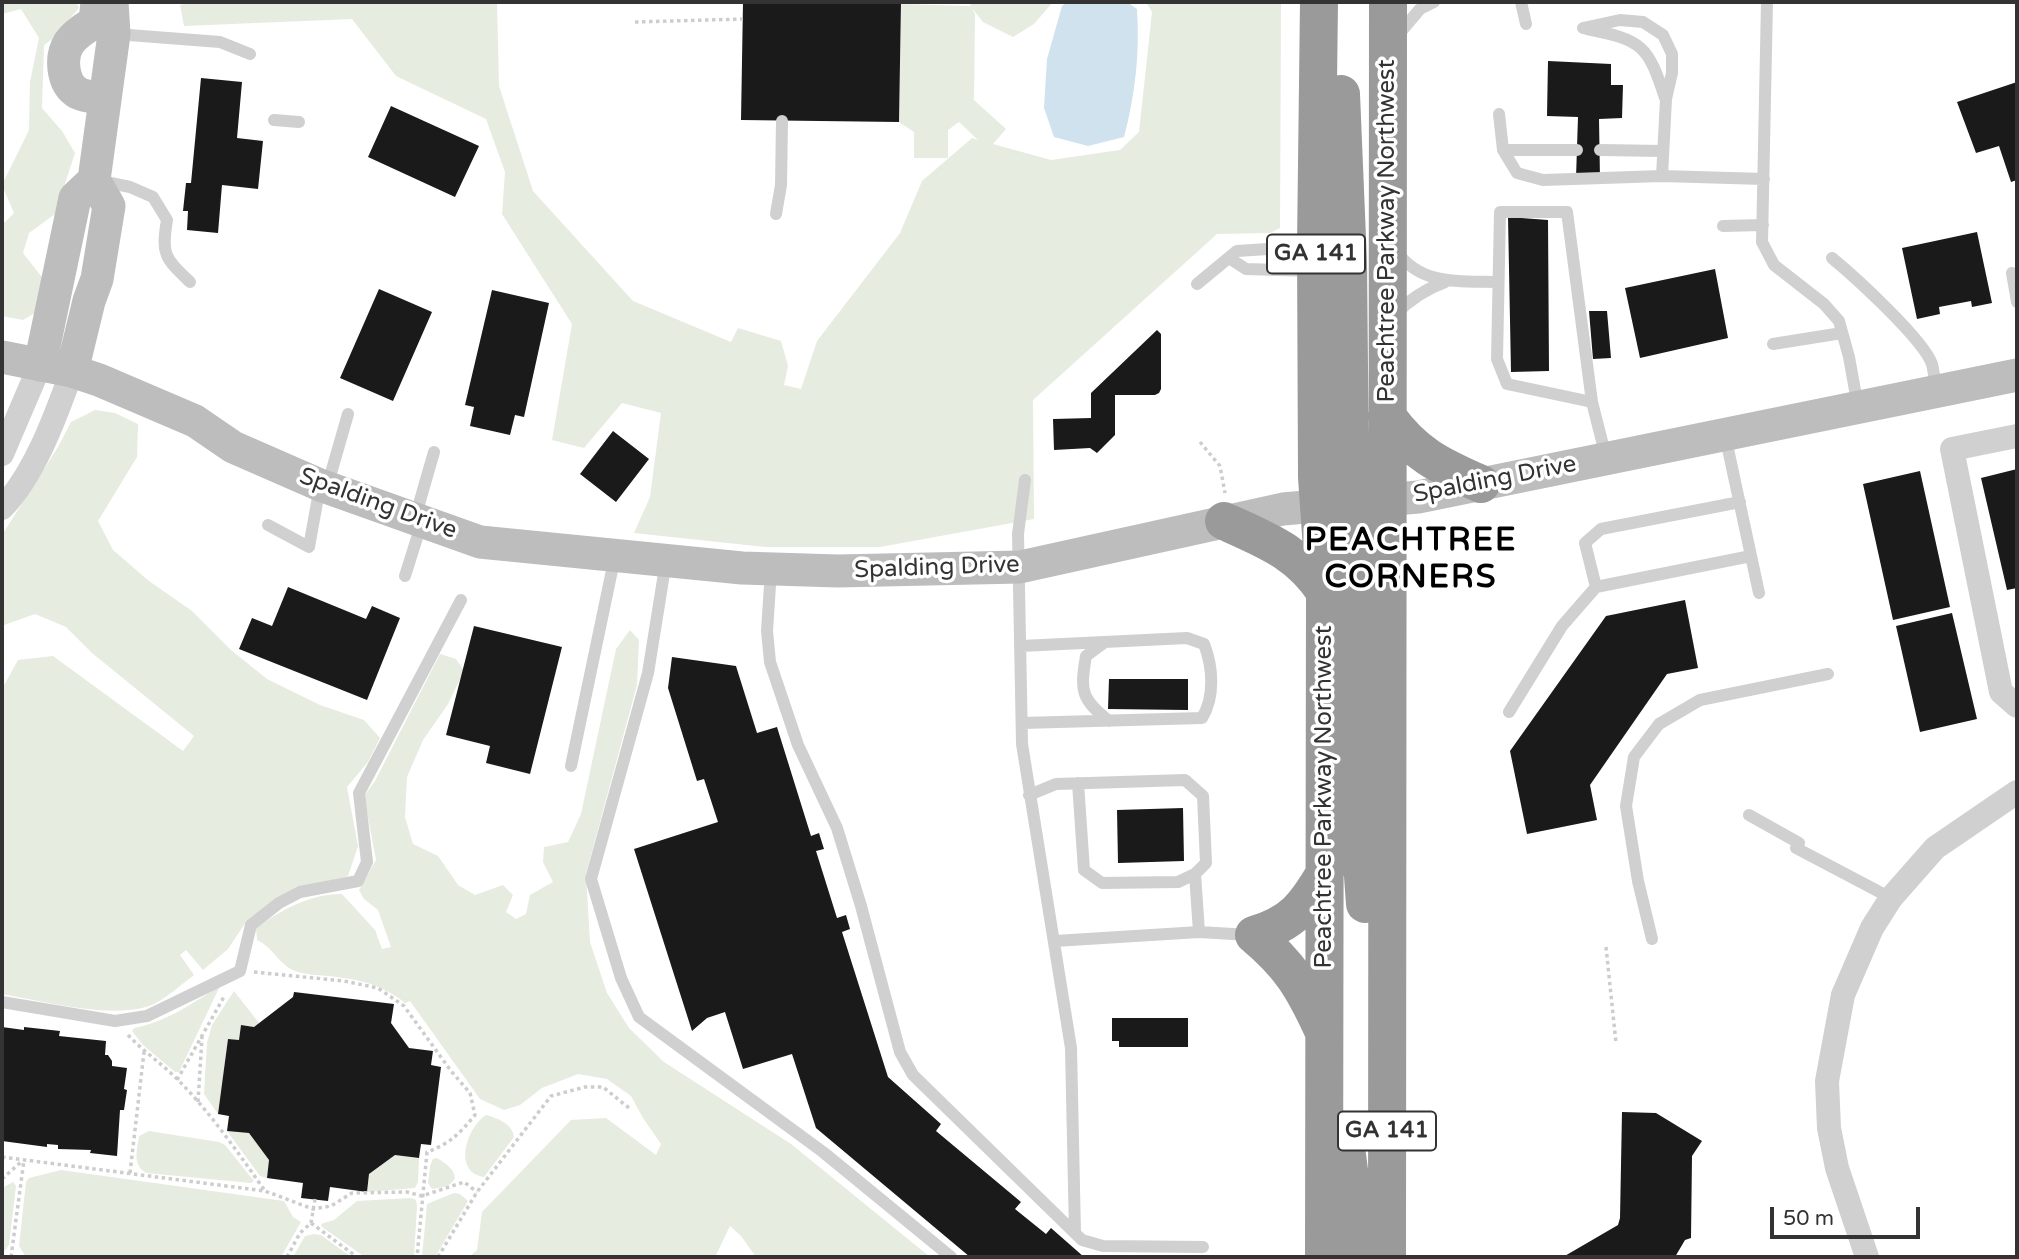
<!DOCTYPE html>
<style>
body{margin:0}
#map{position:relative;width:2019px;height:1259px;overflow:hidden;background:#fff;font-family:"Varela Round",sans-serif}
canvas{display:block}
.frame{position:absolute;inset:0;border:4px solid #333;pointer-events:none}
.scale{position:absolute;left:1770px;top:1207px;width:150px;height:32px;box-sizing:border-box;border:4px solid #333;border-top:0;padding-left:9px;font-size:21px;line-height:24px;white-space:nowrap;color:#333;-webkit-text-stroke:5px #fff;paint-order:stroke}
</style>
<div id="map">
<canvas width="2019" height="1259"></canvas>
<div class="frame"></div>
<div class="scale">50 m</div>
</div>
<script>
const ctx = document.querySelector('canvas').getContext('2d');
ctx.lineJoin = 'round';
function paint(path, color) { ctx.fillStyle = color; ctx.fill(path, 'evenodd'); }
function stroke(path, color, width, dash) { ctx.strokeStyle = color; ctx.lineWidth = width; ctx.lineCap = dash ? 'butt' : 'round'; ctx.setLineDash(dash || []); ctx.stroke(path); }
function label(font, color, halo, rows, align = 'center') {
  ctx.font = font + ' "Varela Round",sans-serif'; ctx.lineWidth = 7; ctx.setLineDash([]); ctx.textBaseline = 'middle'; ctx.strokeStyle = halo; ctx.fillStyle = color; for (const [text, x, y, turn = 0] of rows) {
    ctx.save(); ctx.translate(x, y); ctx.rotate((+turn || 0) * Math.PI / 180); ctx.textAlign = isNaN(turn) ? turn : align; if (halo) ctx.strokeText(text, 0, 0); ctx.fillText(text, 0, 0); ctx.restore();
  }
}
const green = new Path2D(`
 M 2,2 L 76,2 L 79,8 L 51,40 L 44,45 L 42,108 L 62,131 L 75,153 L 55,214 L 29,233 L 23,253 L 45,281 L 42,309 L 23,320 L 2,316 L 2,225 L 14,213 L 2,185 L 29,130 L 30,82 L 39,38 L 21,9 L 2,14 Z
 M 190,2 L 497,2 L 499,86 L 533,191 L 633,301 L 731,342 L 738,328 L 781,341 L 788,366 L 784,385 L 801,389 L 817,341 L 900,233 L 922,181 L 972,138 L 978,140 L 959,122 L 948,130 L 948,158 L 914,158 L 914,132 L 899,122 L 901,4 L 971,6 L 969,2 L 1053,2 L 1034,24 L 1013,37 L 983,22 L 971,7 L 975,14 L 974,100 L 1006,129 L 993,144 L 1051,160 L 1120,150 L 1139,132 L 1152,12 L 1146,2 L 1281,2 L 1280,228 L 1270,233 L 1217,234 L 1033,400 L 1034,519 L 880,547 L 765,547 L 634,533 L 650,497 L 661,413 L 622,403 L 584,448 L 552,440 L 572,324 L 502,214 L 505,172 L 486,119 L 396,76 L 352,19 L 184,26 L 180,5 Z
 M 95,410 L 115,413 L 138,424 L 137,457 L 98,521 L 113,550 L 149,581 L 192,611 L 231,650 L 267,679 L 320,705 L 364,720 L 380,738 L 368,762 L 347,787 L 358,846 L 348,876 L 267,906 L 244,925 L 228,949 L 203,970 L 186,950 L 180,955 L 194,975 C 182,984 168,997 154,1004 C 116,1021 43,1001 2,994 L 2,689 L 18,660 L 53,656 L 183,751 L 194,736 L 92,653 L 66,627 L 35,614 L 4,625 L 2,628 L 2,535 L 58,447 L 71,422 Z
 M 630,630 L 639,640 L 637,685 L 586,874 L 590,942 L 607,993 L 629,1028 L 664,1062 L 791,1144 L 930,1257 L 756,1257 L 741,1236 L 730,1226 L 715,1257 L 469,1257 L 477,1250 L 482,1212 L 571,1120 L 606,1118 L 656,1155 L 661,1144 L 643,1118 L 631,1096 L 607,1079 L 578,1074 L 542,1088 L 520,1105 L 504,1110 L 480,1099 L 410,1001 L 405,1003 C 382,984 357,979 328,976 C 317,975 306,975 295,971 C 279,965 273,947 257,940 L 256,928 C 281,910 310,894 342,894 L 375,930 L 382,949 L 391,947 L 378,910 L 364,899 L 359,890 L 376,860 L 364,796 L 375,781 L 440,654 L 456,659 L 464,671 L 448,704 L 423,740 L 407,777 L 405,817 L 413,844 L 438,856 L 458,885 L 475,895 L 503,885 L 513,895 L 506,912 L 516,919 L 526,914 L 530,895 L 553,882 L 543,862 L 544,847 L 568,842 L 581,814 L 616,649 Z
 M 220,986 L 179,1072 L 175,1072 L 143,1045 L 132,1031 L 134,1028 C 167,1022 192,1003 220,986 Z
 M 234,991 L 259,1023 L 254,1027 L 241,1025 L 239,1040 L 228,1039 L 218,1114 L 204,1094 L 207,1043 L 212,1025 Z
 M 486,1115 C 497,1118 513,1124 514,1137 L 484,1177 C 452,1172 467,1127 486,1115 Z
 M 149,1131 L 219,1142 L 225,1145 L 254,1181 L 251,1183 L 146,1173 C 132,1164 137,1151 139,1136 Z
 M 227,1131 L 249,1133 L 269,1160 L 267,1178 L 260,1176 Z
 M 395,1155 L 419,1158 L 418,1182 L 415,1188 L 367,1192 L 369,1174 Z
 M 437,1158 C 460,1171 463,1186 432,1189 L 428,1183 L 430,1166 L 433,1159 Z
 M 61,1170 L 284,1201 L 293,1217 L 301,1222 L 281,1257 L 26,1257 L 19,1246 L 26,1182 L 29,1178 Z
 M 13,1182 L 16,1186 L 9,1245 L 2,1254 L 2,1188 Z
 M 454,1193 L 460,1194 L 468,1201 L 435,1257 L 422,1257 L 427,1204 Z
 M 411,1198 L 416,1200 L 417,1206 L 414,1257 L 365,1257 L 322,1227 L 321,1224 L 334,1220 L 357,1201 Z
 M 314,1234 L 321,1235 L 351,1257 L 293,1257 L 305,1236 Z`);
const water = new Path2D(`
 M 1067,2 L 1127,2 L 1137,9 C 1140,53 1135,95 1124,137 L 1088,146 L 1054,137 L 1044,108 L 1047,59 L 1062,6 Z`);
const building = new Path2D(`
 M 743,2 L 901,2 L 899,122 L 741,120 Z
 M 1548,61 L 1611,64 L 1611,85 L 1623,85 L 1622,118 L 1599,119 L 1600,179 L 1576,178 L 1578,117 L 1547,116 Z
 M 201,78 L 242,82 L 237,138 L 263,141 L 258,189 L 222,185 L 218,233 L 187,230 L 188,211 L 183,211 L 186,183 L 191,183 Z
 M 2017,82 L 2017,180 L 2011,182 L 1999,146 L 1976,153 L 1957,102 Z
 M 391,106 L 479,146 L 455,197 L 368,157 Z
 M 1508,217 L 1548,220 L 1549,371 L 1511,372 Z
 M 1977,232 L 1992,303 L 1972,307 L 1971,301 L 1939,307 L 1940,314 L 1917,319 L 1902,248 Z
 M 1715,269 L 1728,338 L 1640,358 L 1625,288 Z
 M 379,289 L 432,312 L 393,401 L 340,378 Z
 M 492,290 L 549,303 L 524,417 L 515,415 L 510,435 L 470,426 L 474,407 L 465,405 Z
 M 1589,311 L 1607,311 L 1611,358 L 1593,359 Z
 M 1157,330 L 1161,334 L 1161,389 L 1159,393 L 1155,395 L 1115,395 L 1115,435 L 1097,453 L 1090,448 L 1054,450 L 1053,419 L 1091,418 L 1091,393 Z
 M 613,431 L 649,459 L 616,502 L 580,474 Z
 M 2017,469 L 2017,588 L 2007,590 L 1981,478 Z
 M 1920,471 L 1950,607 L 1893,620 L 1863,484 Z
 M 288,587 L 366,619 L 372,606 L 400,618 L 367,700 L 239,649 L 252,618 L 272,626 Z
 M 1685,600 L 1698,668 L 1667,674 L 1590,785 L 1597,820 L 1527,834 L 1510,751 L 1606,616 Z
 M 1952,613 L 1977,719 L 1920,732 L 1896,626 Z
 M 474,626 L 562,647 L 530,774 L 486,763 L 490,746 L 446,735 Z
 M 672,657 L 736,666 L 757,733 L 777,727 L 811,836 L 819,833 L 824,849 L 816,851 L 837,918 L 846,915 L 850,929 L 842,932 L 888,1077 L 941,1124 L 936,1131 L 1021,1202 L 1015,1209 L 1046,1234 L 1051,1228 L 1084,1257 L 970,1257 L 816,1128 L 792,1054 L 743,1069 L 725,1012 L 707,1018 L 692,1031 L 634,849 L 718,822 L 704,779 L 697,781 L 668,688 Z
 M 1109,679 L 1188,679 L 1188,710 L 1108,709 Z
 M 1183,808 L 1184,861 L 1118,863 L 1117,810 Z
 M 294,992 L 394,1004 L 391,1023 L 409,1048 L 433,1051 L 431,1065 L 441,1067 L 431,1145 L 421,1144 L 419,1158 L 395,1155 L 369,1174 L 367,1192 L 330,1187 L 328,1201 L 301,1198 L 303,1183 L 267,1178 L 269,1160 L 249,1133 L 227,1131 L 229,1116 L 218,1114 L 228,1039 L 239,1040 L 241,1025 L 254,1027 L 293,997 Z
 M 1112,1018 L 1188,1018 L 1188,1047 L 1119,1047 L 1119,1041 L 1112,1041 Z
 M 2,1027 L 24,1030 L 24,1027 L 60,1031 L 59,1036 L 106,1041 L 105,1055 L 108,1055 L 112,1061 L 112,1066 L 127,1068 L 124,1089 L 127,1090 L 124,1110 L 120,1110 L 117,1156 L 90,1153 L 91,1150 L 58,1149 L 58,1145 L 47,1144 L 47,1147 L 2,1141 Z
 M 1622,1112 L 1656,1113 L 1702,1141 L 1692,1156 L 1691,1238 L 1685,1240 L 1675,1257 L 1563,1257 L 1618,1225 L 1620,1218 Z`);
const path = new Path2D(`
 M 635,22 L 743,19
 M 1200,442 L 1220,466 L 1225,493
 M 1606,947 L 1616,1043
 M 254,972 L 344,981 L 378,988 L 404,1006 L 451,1071 L 470,1093 L 475,1115 C 459,1134 451,1143 427,1152 L 417,1257
 M 128,1035 C 142,1050 158,1061 173,1075 C 208,1109 237,1151 265,1191
 M 177,1080 L 225,995
 M 198,1102 L 202,1037
 M 2,1157 L 265,1191 L 313,1209 L 331,1206 L 352,1193 L 407,1192 L 422,1196 L 464,1182 L 477,1192
 M 130,1173 L 144,1052
 M 2,1179 L 22,1161
 M 311,1223 L 357,1257
 M 11,1257 L 24,1160
 M 287,1257 L 300,1233 L 311,1223 L 315,1199
 M 438,1257 L 477,1192 L 551,1096 L 585,1087 L 603,1087 L 629,1108`);
const lane = new Path2D(`
 M 1521,2 L 1526,24
 M 1767,2 L 1762,242 L 1774,265 L 1824,304 L 1839,321 L 1849,357 L 1858,407
 M 1583,28 L 1620,20 L 1643,22 L 1663,35 L 1672,54 L 1672,73 L 1666,99 L 1662,176
 M 1587,29 C 1643,40 1648,46 1665,98
 M 116,34 L 220,42 L 250,54
 M 1398,35 L 1420,9 L 1434,2
 M 1499,114 L 1503,150 L 1517,173 L 1543,180 L 1662,176 L 1764,179
 M 274,120 L 299,122
 M 1503,150 L 1577,150
 M 1600,150 L 1663,151
 M 101,181 L 130,187 L 153,197 L 167,220 C 161,255 165,258 190,282
 M 776,214 L 781,185 L 782,121
 M 1723,226 L 1763,225
 M 1397,252 C 1422,286 1460,281 1498,282
 M 1229,258 L 1246,269 L 1313,271
 M 1832,258 C 1855,277 1923,339 1932,364 C 1934,372 1935,382 1936,391
 M 2012,273 L 2017,302
 M 1197,284 L 1237,251 L 1314,246
 M 1396,314 C 1410,299 1426,289 1445,282
 M 1773,344 L 1842,333
 M 1592,402 L 1507,384 L 1497,359 L 1500,212 L 1567,212 L 1592,402 L 1606,457
 M 1725,435 L 1759,593
 M 1025,480 L 1018,534 L 1022,744 L 1071,1048 L 1075,1233
 M 327,487 L 348,414
 M 415,518 L 434,452
 M 268,525 L 309,547 L 320,486
 M 666,561 L 648,673 L 591,879 L 621,978 L 639,1017 L 823,1152 L 951,1257
 M 771,570 L 767,631 L 770,662 L 798,745 L 837,828 L 861,906 L 900,1052 L 913,1075 L 1082,1240 L 1103,1246 L 1203,1247
 M 405,576 L 422,522
 M 1596,587 L 1585,543 L 1601,529 L 1740,502
 M 1105,642 L 1086,656 C 1080,691 1081,699 1109,721
 M 1021,646 L 1187,638 L 1204,644 C 1213,667 1215,697 1202,718 L 1022,723
 M 1509,712 L 1562,626 L 1596,587 L 1751,556
 M 571,766 L 615,556
 M 1029,795 L 1056,784 L 1185,780 L 1203,796 L 1206,863 L 1195,874 L 1178,882 L 1102,883 L 1084,870 L 1078,783
 M 1749,815 L 1799,843
 M 1796,848 L 1891,898
 M 1195,874 L 1199,932
 M 1652,939 L 1638,881 L 1626,806 L 1634,757 L 1659,724 L 1700,700 L 1828,674
 M 1055,941 L 1199,932 L 1250,935
 M 2,1002 L 115,1021 L 147,1016 L 240,971 L 251,925 L 279,903 L 300,892 L 358,881 L 367,862 L 359,793 L 461,600`);
const street = new Path2D(`
 M 2017,436 L 1952,449 L 2001,692 L 2017,706
 M 2,454 L 40,365
 M 2,508 C 35,474 56,415 72,371
 M 1867,1257 L 1837,1168 L 1829,1128 L 1827,1081 L 1843,995 L 1872,928 L 1891,898 L 1935,848 L 2017,792`);
const secondary = new Path2D(`
 M 97,2 L 95,22 C 85,28 75,34 69,43 C 60,57 62,84 78,93 C 86,97 97,97 105,99
 M 94,180 L 114,34 L 112,2
 M 2,357 L 72,371 L 99,380 L 195,421 L 233,447 L 320,485 L 480,542 L 742,568 L 838,571 L 1020,567 L 1283,509 L 1418,497 L 2017,375
 M 40,365 L 75,198 L 94,180
 M 72,371 L 89,301 L 97,279 L 109,206 L 94,180`);
const highway = new Path2D(`
 M 1319,2 L 1316,246 L 1317,477 L 1325,592 L 1324,1257
 M 1341,94 L 1348,262 L 1350,471 L 1355,503
 M 1387,416 C 1414,454 1440,466 1481,484
 M 1350,503 L 1353,535 L 1354,751 L 1365,904
 M 1224,521 C 1266,540 1299,552 1325,592
 M 1254,935 C 1290,965 1303,987 1322,1028
 M 1254,935 C 1293,923 1305,907 1325,873
 M 1344,1133 L 1355,1215 L 1355,1257
 M 1387,1257 L 1388,2`);
const shields = [
 [1316,254,98],
 [1387,1131,98]
];
const shieldNames = [
 ["GA 141",1316,254],
 ["GA 141",1387,1131]
];
const streetNames = [
 ["Peachtree Parkway Northwest",1388,231,-90],
 ["Spalding Drive",1495,480,-11],
 ["Spalding Drive",378,504,20],
 ["Spalding Drive",937,568,-2],
 ["Peachtree Parkway Northwest",1325,797,-90]
];
const districtNames = [
 ["PEACHTREE",1411,542],
 ["CORNERS",1411,579]
];
paint(green, '#e6ecdf');
paint(water, '#cfe2ee');
paint(building, '#1a1a1a');
stroke(path, '#cdcdcd', 3.5, [3.5, 3.5]);
stroke(lane, '#d0d0d0', 12);
stroke(street, '#d0d0d0', 24);
stroke(secondary, '#bdbdbd', 33);
stroke(highway, '#9a9a9a', 38);
for (const [x, y, w] of shields) { const box = new Path2D(); box.roundRect(x - w / 2, y - 19.5, w, 39, 5); ctx.fillStyle = '#fff'; ctx.fill(box); stroke(box, '#333', 2); }
label('bold 23px', '#333', null, shieldNames);
label('24px', '#333', '#fff', streetNames);
ctx.letterSpacing = '2px';
label('bold 32px', '#000', '#fff', districtNames);
ctx.letterSpacing = '0px';
</script>
